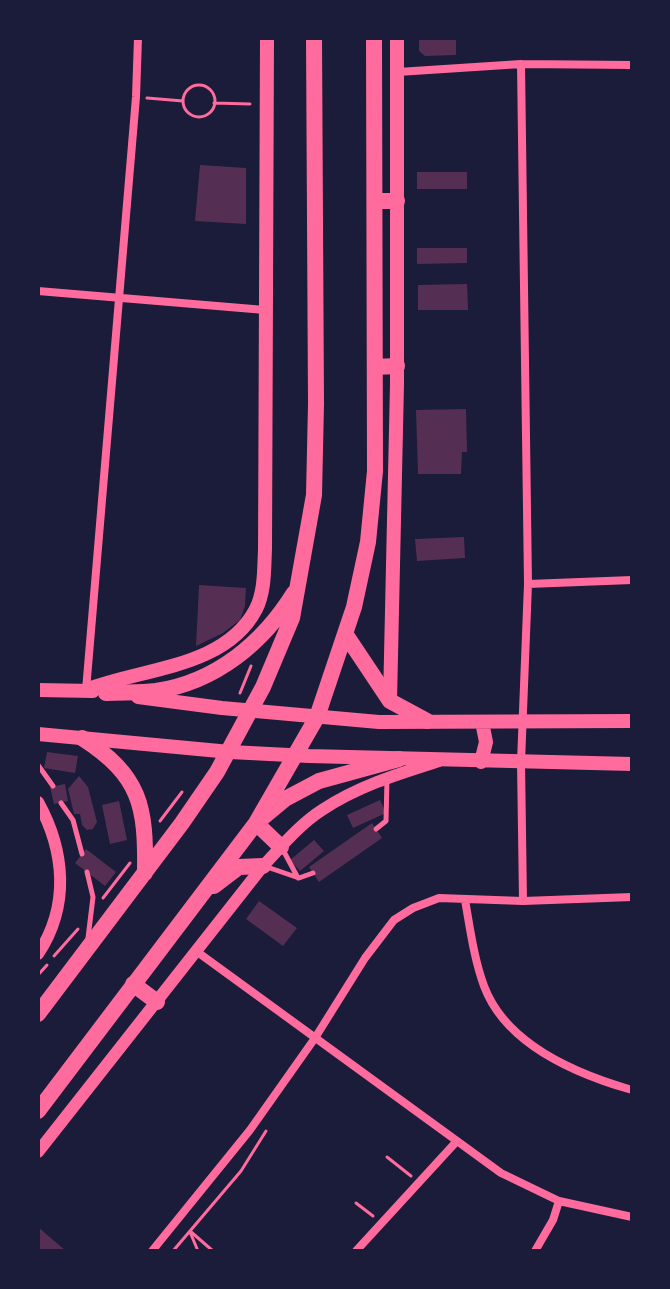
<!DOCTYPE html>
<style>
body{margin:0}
#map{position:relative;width:670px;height:1289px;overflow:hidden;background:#1b1b3a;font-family:"Source Sans 3",sans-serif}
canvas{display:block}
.frame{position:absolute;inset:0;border:40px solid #1b1b3a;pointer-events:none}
</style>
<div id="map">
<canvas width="670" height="1289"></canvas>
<div class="frame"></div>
</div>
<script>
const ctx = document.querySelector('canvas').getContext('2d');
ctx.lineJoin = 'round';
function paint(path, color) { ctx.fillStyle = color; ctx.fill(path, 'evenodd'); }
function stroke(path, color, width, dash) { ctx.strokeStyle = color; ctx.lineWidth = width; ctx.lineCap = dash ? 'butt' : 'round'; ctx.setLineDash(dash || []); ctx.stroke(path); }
const building = new Path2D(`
 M 419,38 L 456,38 L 456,55 L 425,56 L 419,51 Z
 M 200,165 L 246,168 L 246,224 L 195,221 Z
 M 417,172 L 467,172 L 467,189 L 417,189 Z
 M 417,248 L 467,248 L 467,263 L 417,264 Z
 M 467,284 L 468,310 L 418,310 L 418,285 Z
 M 466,409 L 467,452 L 462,452 L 461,474 L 418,474 L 416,410 Z
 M 464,537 L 465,558 L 417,561 L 415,539 Z
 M 199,585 L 246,588 L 245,606 L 240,620 L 223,633 L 196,646 Z
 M 47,752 L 78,756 L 75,773 L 44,768 Z
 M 79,776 L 88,787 L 97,822 L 93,829 L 87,830 L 82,825 L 80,814 L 74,814 L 68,789 Z
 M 65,784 L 68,801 L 54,804 L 50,787 Z
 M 380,800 L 386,813 L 353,828 L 347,815 Z
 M 119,801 L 127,840 L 110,844 L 102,805 Z
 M 372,823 L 382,838 L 319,882 L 309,867 Z
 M 314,840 L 324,851 L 300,871 L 290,860 Z
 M 86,849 L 116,872 L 105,886 L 75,863 Z
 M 259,901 L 297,928 L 283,946 L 246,919 Z
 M 38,1227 L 66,1251 L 38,1251 Z`);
const path = new Path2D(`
 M183 101a16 16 0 1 1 32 0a16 16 0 1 1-32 0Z
 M 147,98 L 183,101
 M 214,103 L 250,104
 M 240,693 L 251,666
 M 160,821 L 182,792
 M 103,898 L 130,863
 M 54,956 L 78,929
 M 38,975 L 47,965
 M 387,1157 L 411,1176
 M 356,1203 L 373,1216
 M 190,1231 L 213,1251
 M 190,1232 L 198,1251
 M 173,1251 L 241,1171 L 266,1131`);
const service = new Path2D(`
 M 38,765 L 53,786
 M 61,803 L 73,820 L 82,854
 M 376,829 L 386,821 L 387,779
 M 282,848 L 298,878
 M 267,867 L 299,878 L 313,873
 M 87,872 L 93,897 L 88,938`);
const minor = new Path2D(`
 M 521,64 L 528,584 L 521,762 L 523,901
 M 398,72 L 521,64 L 632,65
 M 38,291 L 265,310
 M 528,584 L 632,580
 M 86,690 L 136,97 L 138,38
 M 465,900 C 470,928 474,959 484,986 C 506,1045 576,1074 632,1090
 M 196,951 L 501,1173 L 559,1201 L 632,1217
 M 152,1251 L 250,1130 L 315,1038 L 365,958 L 394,920 L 413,908 L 439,898 L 523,901 L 632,897
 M 356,1251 L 456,1142
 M 535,1251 L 553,1220 L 559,1201`);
const tertiary = new Path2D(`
 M 38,802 C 65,851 70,906 38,954
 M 38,1152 L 263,866 C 281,847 300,824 322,810 C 358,786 398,774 439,761`);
const secondary = new Path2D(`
 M 38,690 L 93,691
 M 86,690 C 140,668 225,669 256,609 C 265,591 264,569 265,549 L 267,38
 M 138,697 L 222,708 L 379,722 L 632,721
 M 390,701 L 397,384 L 397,38
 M 38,734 L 230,752 L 309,756 L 632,764
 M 481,762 L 486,742 L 482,722`);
const primary = new Path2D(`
 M 375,201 L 397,201
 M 375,367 L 397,366
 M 346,635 L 390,701 L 427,721
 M 106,693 C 123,692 140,693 156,691 C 216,682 263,643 294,593
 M 82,738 C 141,776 146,806 145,873
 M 281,847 L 256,823 L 285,799 L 319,781 L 399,759
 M 214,886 L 239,867 L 263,866
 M 133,984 L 157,1002
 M 38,1014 L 182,823 L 217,772 L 263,687 L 292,618 L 314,495 L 316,404 L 314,38
 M 38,1111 L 256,823 L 317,717 L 354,607 L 368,542 L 375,471 L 374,38`);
paint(building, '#542f53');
stroke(path, '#ff6b9d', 3);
stroke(service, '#ff6b9d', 5);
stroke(minor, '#ff6b9d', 8);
stroke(tertiary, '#ff6b9d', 12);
stroke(secondary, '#ff6b9d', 14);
stroke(primary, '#ff6b9d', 16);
</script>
